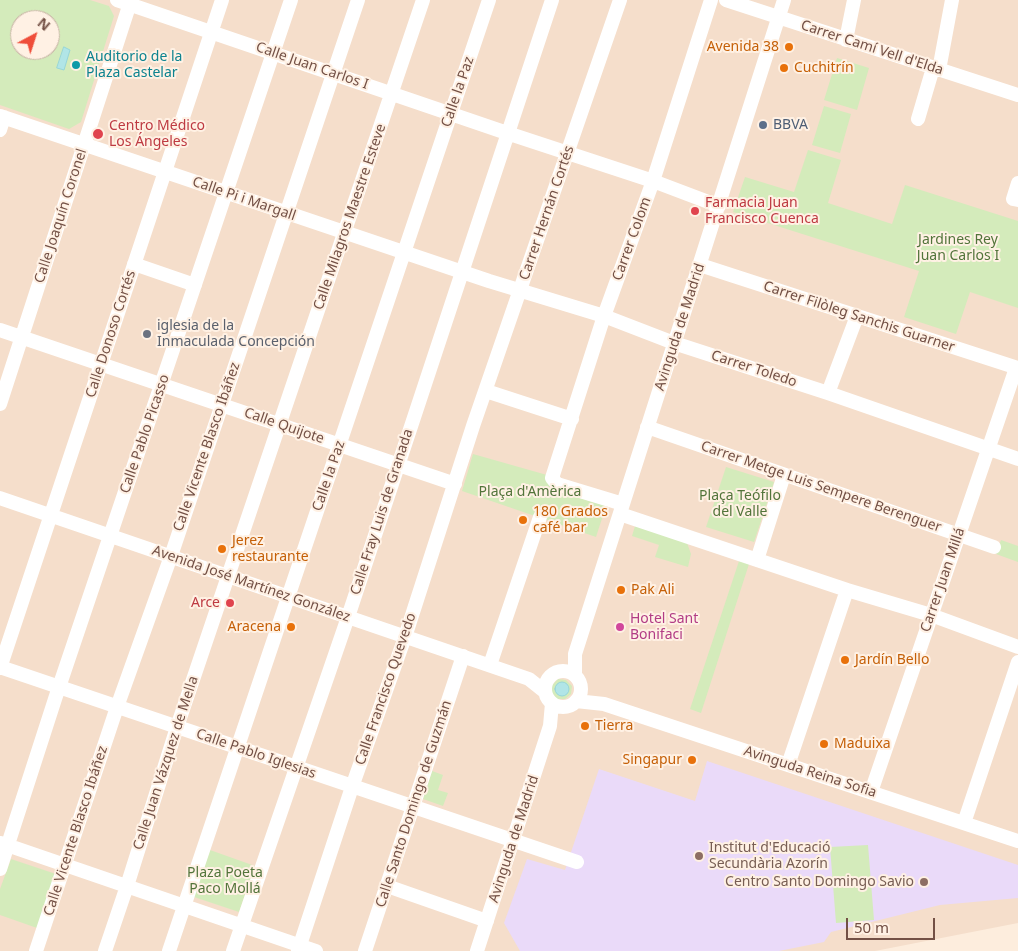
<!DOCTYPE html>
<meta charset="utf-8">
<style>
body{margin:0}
#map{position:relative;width:1018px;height:951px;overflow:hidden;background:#fdeddd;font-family:"Noto Sans",sans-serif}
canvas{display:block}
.north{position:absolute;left:10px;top:10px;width:50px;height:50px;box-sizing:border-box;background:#fff1e4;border:1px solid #c7b1a4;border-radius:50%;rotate:40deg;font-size:14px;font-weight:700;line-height:20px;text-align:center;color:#735045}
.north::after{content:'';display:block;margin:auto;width:18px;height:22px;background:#ef4e3a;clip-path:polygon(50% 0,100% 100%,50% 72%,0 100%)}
.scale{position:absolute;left:846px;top:918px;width:89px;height:22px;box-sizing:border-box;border:2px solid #735045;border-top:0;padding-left:6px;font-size:15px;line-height:18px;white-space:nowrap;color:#735045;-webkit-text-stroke:4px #fff1e4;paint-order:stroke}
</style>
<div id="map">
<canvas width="1018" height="951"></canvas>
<div class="north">N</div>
<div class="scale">50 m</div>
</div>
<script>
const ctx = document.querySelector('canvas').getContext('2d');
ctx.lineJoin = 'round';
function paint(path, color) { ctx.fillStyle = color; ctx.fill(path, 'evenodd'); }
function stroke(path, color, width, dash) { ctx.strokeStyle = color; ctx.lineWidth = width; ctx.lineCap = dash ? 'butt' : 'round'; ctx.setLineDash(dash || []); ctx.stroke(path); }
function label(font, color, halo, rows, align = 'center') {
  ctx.font = font + ' "Noto Sans",sans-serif'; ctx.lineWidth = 4; ctx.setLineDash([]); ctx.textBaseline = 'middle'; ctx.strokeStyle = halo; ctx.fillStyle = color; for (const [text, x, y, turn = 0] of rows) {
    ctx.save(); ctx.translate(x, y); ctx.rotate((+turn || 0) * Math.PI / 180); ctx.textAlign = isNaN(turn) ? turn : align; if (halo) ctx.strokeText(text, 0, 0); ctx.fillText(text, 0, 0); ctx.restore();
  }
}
const residential = new Path2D(`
 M 0,0 L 1018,0 L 1018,923 L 875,951 L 0,951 ZM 20,20 L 50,20 L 50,50 L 20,50 Z`);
const education = new Path2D(`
 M 707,761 L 1018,865 L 1018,898 L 940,905 L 831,932 L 824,942 L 779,951 L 520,951 L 504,923 L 527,859 L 565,870 L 599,769 L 695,801 Z`);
const green = new Path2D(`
 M 0,0 L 90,0 L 109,6 L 114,16 L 81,122 L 69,129 L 0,105 ZM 20,20 L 50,20 L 50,50 L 20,50 Z
 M 837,58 L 869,68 L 857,110 L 824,100 Z
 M 824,106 L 851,114 L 840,153 L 812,145 Z
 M 808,150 L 841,160 L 828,203 L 892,224 L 905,185 L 1018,221 L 1018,308 L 970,292 L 956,334 L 904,317 L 919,271 L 733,212 L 745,177 L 794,192 Z
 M 473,454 L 547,475 L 567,494 L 606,506 L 596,537 L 462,491 Z
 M 726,467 L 774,482 L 754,542 L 706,527 Z
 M 635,526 L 687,543 L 691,554 L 688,567 L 655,557 L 659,545 L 632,536 Z
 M 1001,540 L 1018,546 L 1018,562 L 996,554 Z
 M 739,561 L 749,564 L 701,713 L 690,709 Z
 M 558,679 L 566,680 L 572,686 L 571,694 L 565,699 L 557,699 L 552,693 L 552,685 Z
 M 432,771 L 443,775 L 438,790 L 448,793 L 443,806 L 423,799 Z
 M 868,845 L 874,920 L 836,923 L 830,847 Z
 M 210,850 L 255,866 L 239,912 L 194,897 Z
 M 11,859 L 56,874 L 37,928 L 0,915 L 0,889 Z`);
const water = new Path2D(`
 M 64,47 L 70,50 L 64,70 L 57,68 Z
 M555 689a7 7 0 1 1 14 0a7 7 0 1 1-14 0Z`);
const minor = new Path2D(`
 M 117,0 L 507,133 L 653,181 L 719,206
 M 726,0 L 1018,95
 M 846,40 L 854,0
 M 939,70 L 952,0
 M 0,116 L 489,281 L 604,316 L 674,343 L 828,393 L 1018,459
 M 918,119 L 933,68
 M 0,130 L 4,117
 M 1018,183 L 1013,199 L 1018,200
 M 134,264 L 195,285
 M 700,265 L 1018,368
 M 0,330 L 455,484
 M 486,391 L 572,419
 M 828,393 L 857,316
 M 0,404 L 131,0
 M 647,427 L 994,547
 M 0,498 L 529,679 L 544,691
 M 623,504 L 557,484 L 552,478 L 604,316 L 653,181 L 711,0
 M 620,514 L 847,590 L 931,615 L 1018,647
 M 757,560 L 784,475
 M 490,665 L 540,517
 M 0,667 L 577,862
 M 0,668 L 222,0
 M545 689a18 18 0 1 1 36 0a18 18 0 1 1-36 0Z
 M 575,675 L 575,654 L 784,0
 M 576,701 L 604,704 L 1018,841
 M 788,765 L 847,590
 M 871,792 L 1016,368
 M 964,823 L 1018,662
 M 1,843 L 316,951
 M 0,869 L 55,699 L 291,0
 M 387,886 L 487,921
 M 36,951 L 117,707 L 171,556 L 358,0
 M 105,951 L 127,886 L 177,727 L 423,0
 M 169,951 L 489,0
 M 233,951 L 348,617 L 552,0
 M 298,951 L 352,787 L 405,637 L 473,426 L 620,0
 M 365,951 L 463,656
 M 477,951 L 550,726 L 552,703`);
const markers = [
 [789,47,5,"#e8710a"],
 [76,65,5,"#0f9aa8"],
 [784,68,5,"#e8710a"],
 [763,125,5,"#5c6f8a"],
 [98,134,6,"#e0444e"],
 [695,211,5,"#e0444e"],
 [147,334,5,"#6b7280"],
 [523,520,5,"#e8710a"],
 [222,549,5,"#e8710a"],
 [621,590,5,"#e8710a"],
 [230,603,5,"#e0444e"],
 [291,627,5,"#e8710a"],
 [620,627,5,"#d1479c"],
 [845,660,5,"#e8710a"],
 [585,726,5,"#e8710a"],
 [824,744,5,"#e8710a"],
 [692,760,5,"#e8710a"],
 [699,856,5,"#8d6e63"],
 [924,882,5,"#8d6e63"]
];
const foodNames = [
 ["Avenida 38",779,47,"right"],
 ["Cuchitrín",794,68],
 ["180 Grados",533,512],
 ["café bar",533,528],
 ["Jerez",232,541],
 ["restaurante",232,557],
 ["Pak Ali",631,590],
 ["Aracena",281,627,"right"],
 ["Jardín Bello",855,660],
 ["Tierra",595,726],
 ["Maduixa",834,744],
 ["Singapur",682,760,"right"]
];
const streetNames = [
 ["Carrer Camí Vell d'Elda",872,48,18],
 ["Calle Juan Carlos I",312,66,19],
 ["Calle la Paz",458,92,-71],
 ["Calle Pi i Margall",244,199,19],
 ["Carrer Hernán Cortés",547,213,-71],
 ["Calle Joaquín Coronel",61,216,-72],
 ["Calle Milagros Maestre Esteve",350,217,-71],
 ["Carrer Colom",632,239,-70],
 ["Carrer Filòleg Sanchis Guarner",859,317,18],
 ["Avinguda de Madrid",680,327,-72],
 ["Calle Donoso Cortés",111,334,-72],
 ["Carrer Toledo",754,369,18],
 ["Calle Quijote",284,426,19],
 ["Calle Pablo Picasso",145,434,-71],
 ["Calle Vicente Blasco Ibáñez",207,447,-71],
 ["Calle la Paz",329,476,-71],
 ["Carrer Metge Luis Sempere Berenguer",821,487,19],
 ["Calle Fray Luis de Granada",382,512,-72],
 ["Carrer Juan Millá",943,580,-71],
 ["Avenida José Martínez González",251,584,19],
 ["Calle Francisco Quevedo",386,689,-71],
 ["Calle Pablo Iglesias",256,754,19],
 ["Calle Juan Vázquez de Mella",166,763,-72],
 ["Avinguda Reina Sofia",810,772,18],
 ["Calle Santo Domingo de Guzmán",414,804,-72],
 ["Calle Vicente Blasco Ibáñez",76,831,-72],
 ["Avinguda de Madrid",514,839,-72]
];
const cultureNames = [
 ["Auditorio de la",86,57],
 ["Plaza Castelar",86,73]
];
const serviceNames = [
 ["BBVA",773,125]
];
const healthNames = [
 ["Centro Médico",109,126],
 ["Los Ángeles",109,142],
 ["Farmacia Juan",705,203],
 ["Francisco Cuenca",705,219],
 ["Arce",220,603,"right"]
];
const parkNames = [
 ["Jardines Rey",958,240],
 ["Juan Carlos I",958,256],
 ["Plaça d'Amèrica",530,492],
 ["Plaça Teófilo",740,496],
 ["del Valle",740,512],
 ["Plaza Poeta",225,873],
 ["Paco Mollá",225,889]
];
const worshipNames = [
 ["iglesia de la",157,326],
 ["Inmaculada Concepción",157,342]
];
const hotelNames = [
 ["Hotel Sant",630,619],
 ["Bonifaci",630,635]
];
const educationNames = [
 ["Institut d'Educació",709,848],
 ["Secundària Azorín",709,864],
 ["Centro Santo Domingo Savio",914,882,"right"]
];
paint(residential, '#f5decb');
paint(education, '#eadaf9');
paint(green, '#d4ebbb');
paint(water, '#b1e5e7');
stroke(water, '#97d6d9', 1);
stroke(minor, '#fff', 14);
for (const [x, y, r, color] of markers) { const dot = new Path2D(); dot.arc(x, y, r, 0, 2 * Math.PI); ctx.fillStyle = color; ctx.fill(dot); stroke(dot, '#fff1e4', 2); }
label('14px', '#c56008', '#fff1e4', foodNames, 'left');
label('14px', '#735045', '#fff1e4', streetNames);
label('14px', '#0d838f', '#fff1e4', cultureNames, 'left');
label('14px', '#4e5e75', '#fff1e4', serviceNames, 'left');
label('14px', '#be3a42', '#fff1e4', healthNames, 'left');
label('14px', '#52743a', '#fff1e4', parkNames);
label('14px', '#5b616d', '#fff1e4', worshipNames, 'left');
label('14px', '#b23c85', '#fff1e4', hotelNames, 'left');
label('14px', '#785e54', '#fff1e4', educationNames, 'left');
</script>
